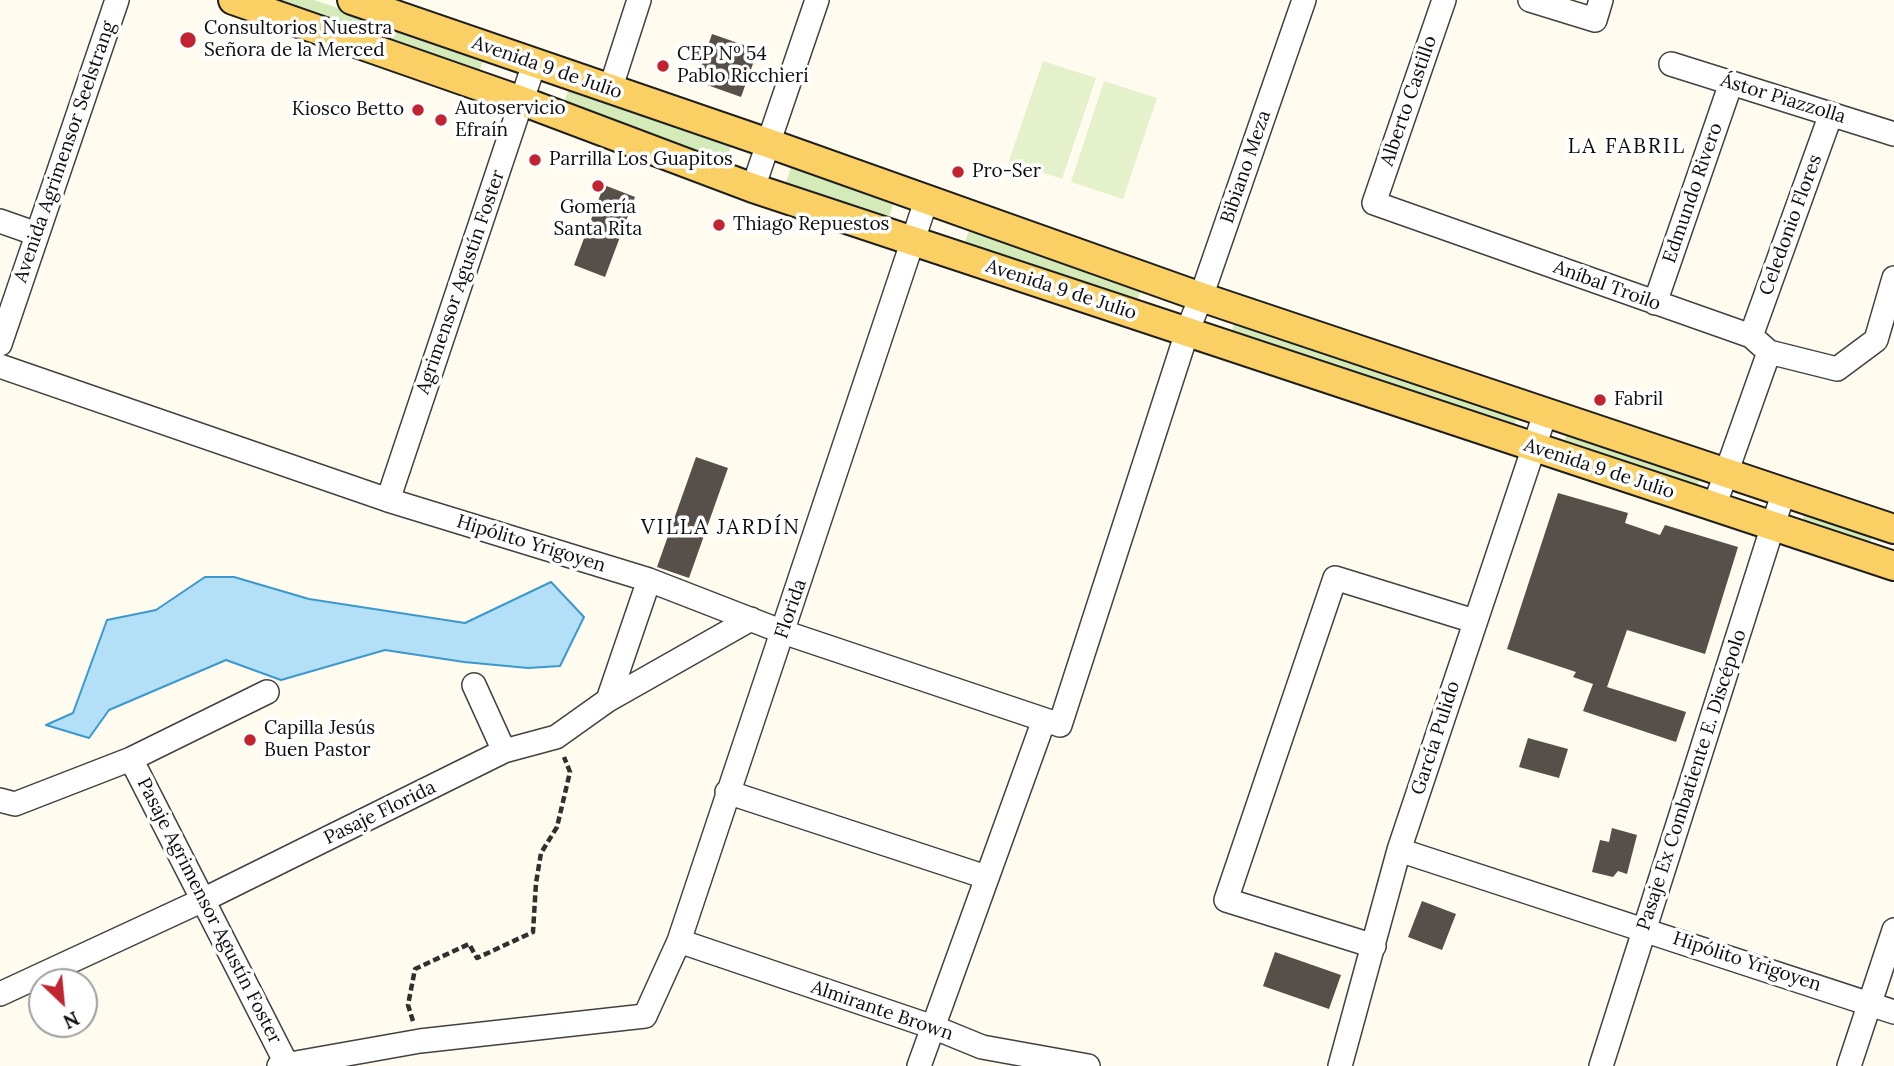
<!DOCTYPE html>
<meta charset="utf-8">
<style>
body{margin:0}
#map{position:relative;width:1894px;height:1066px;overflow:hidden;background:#fffbef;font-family:Lora,serif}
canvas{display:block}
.north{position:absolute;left:28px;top:968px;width:70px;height:70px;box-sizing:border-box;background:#fff;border:2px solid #9f9f9f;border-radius:50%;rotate:154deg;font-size:19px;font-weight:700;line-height:28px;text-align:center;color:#0e0e0e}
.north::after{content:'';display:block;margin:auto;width:24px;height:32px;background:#c12331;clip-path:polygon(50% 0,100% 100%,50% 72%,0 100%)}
</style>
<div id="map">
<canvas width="1894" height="1066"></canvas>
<div class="north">N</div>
</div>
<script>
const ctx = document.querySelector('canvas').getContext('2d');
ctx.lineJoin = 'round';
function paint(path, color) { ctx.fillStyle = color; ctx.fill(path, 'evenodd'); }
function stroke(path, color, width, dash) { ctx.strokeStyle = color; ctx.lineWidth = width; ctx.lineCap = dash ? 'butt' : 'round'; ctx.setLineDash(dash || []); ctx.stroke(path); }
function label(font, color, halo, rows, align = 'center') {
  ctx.font = font + ' Lora,serif'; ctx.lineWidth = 7; ctx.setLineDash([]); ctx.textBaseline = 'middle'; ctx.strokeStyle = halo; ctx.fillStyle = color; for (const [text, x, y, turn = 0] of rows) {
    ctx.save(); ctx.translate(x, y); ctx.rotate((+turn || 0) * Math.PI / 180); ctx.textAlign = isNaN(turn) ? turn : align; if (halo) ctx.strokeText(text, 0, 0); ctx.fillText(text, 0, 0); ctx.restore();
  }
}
const green = new Path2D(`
 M 267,0 L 314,0 L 484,58 L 479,72 Z
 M 568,91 L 731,147 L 726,161 L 563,106 Z
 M 791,167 L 894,202 L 889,217 L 786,182 Z
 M 970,228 L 1142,286 L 1137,301 L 965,242 Z
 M 1236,318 L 1518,414 L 1513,429 L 1231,333 Z
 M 1567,431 L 1701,476 L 1697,486 L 1565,440 Z
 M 1805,511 L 1874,535 L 1869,543 L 1802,523 Z`);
const pitch = new Path2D(`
 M 1043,61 L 1096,78 L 1062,179 L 1009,161 Z
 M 1104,81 L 1157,98 L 1123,199 L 1071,182 Z`);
const water = new Path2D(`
 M 205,577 L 234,577 L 309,599 L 465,623 L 551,582 L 584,617 L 560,666 L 528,668 L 464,662 L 385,650 L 281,680 L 226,660 L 109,710 L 89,738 L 46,725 L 73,713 L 107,620 L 156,610 Z`);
const building = new Path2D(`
 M 712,34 L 758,50 L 741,97 L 696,81 Z
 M 604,185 L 635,197 L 605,277 L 574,265 Z
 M 696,457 L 728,468 L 689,578 L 657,567 Z
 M 1558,493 L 1628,513 L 1625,523 L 1660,535 L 1665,525 L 1738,547 L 1705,654 L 1627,630 L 1607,687 L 1686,712 L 1676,742 L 1583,711 L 1593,684 L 1573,677 L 1576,672 L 1507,649 Z
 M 1528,738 L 1568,749 L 1559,778 L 1519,767 Z
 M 1612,828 L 1637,835 L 1627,874 L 1618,871 L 1613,877 L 1592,872 L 1600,840 L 1609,842 Z
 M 1422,901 L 1456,914 L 1442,950 L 1408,937 Z
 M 1275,952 L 1341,975 L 1329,1009 L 1263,986 Z`);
const path = new Path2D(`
 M 413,1021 L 408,1005 L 415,969 L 469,944 L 477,958 L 533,932 L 536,883 L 541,853 L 557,827 L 570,772 L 564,757`);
const minor = new Path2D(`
 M 1444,0 L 1374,203 L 1751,336 L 1769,352 L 1837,369 L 1876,340 L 1894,278
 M 1530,0 L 1595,20 L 1601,0
 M 1671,64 L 1894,134
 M 610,90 L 639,0
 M 753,188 L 817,0
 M 0,221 L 37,234
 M 1655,303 L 1731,83
 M 1751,336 L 1831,114
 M 0,344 L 117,0
 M 0,366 L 388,500 L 649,580 L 783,632 L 1060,725 L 1187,332 L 1201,297 L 1304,0
 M 388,500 L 534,64
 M 1714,507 L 1769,352
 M 474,685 L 504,751
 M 608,700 L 649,580
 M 131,759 L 286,1063
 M 727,792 L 986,877
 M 0,800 L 15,804 L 131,759 L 267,692
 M 1399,850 L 1894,1012
 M 679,941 L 933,1027 L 982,1047 L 1088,1066
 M 1374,946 L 1226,900 L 1335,578 L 1474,621
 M 0,994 L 203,900 L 504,751 L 556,737 L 608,700 L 751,619
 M 279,1066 L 420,1041 L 645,1016 L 679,941 L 927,198
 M 919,1066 L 1044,720
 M 1340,1066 L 1399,850 L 1545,414
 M 1601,1066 L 1783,494
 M 1849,1066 L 1894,930`);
const major = new Path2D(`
 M 233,0 L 522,101 L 753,188 L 1894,566
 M 352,0 L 768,143 L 1201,297 L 1894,529`);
const markers = [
 [188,40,9,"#c12331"],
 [663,66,7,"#c12331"],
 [418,110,7,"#c12331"],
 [441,120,7,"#c12331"],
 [535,160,7,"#c12331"],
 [958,172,7,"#c12331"],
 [598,186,7,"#c12331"],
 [719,225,7,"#c12331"],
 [1600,400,7,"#c12331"],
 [250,740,7,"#c12331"]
];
const poiNames = [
 ["Consultorios Nuestra",204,29],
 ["Señora de la Merced",204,51],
 ["CEP Nº 54",677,55],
 ["Pablo Ricchieri",677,77],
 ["Autoservicio",455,109],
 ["Efraín",455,131],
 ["Kiosco Betto",404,110,"right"],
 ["Parrilla Los Guapitos",549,160],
 ["Pro-Ser",972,172],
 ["Gomería",598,208,"center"],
 ["Santa Rita",598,230,"center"],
 ["Thiago Repuestos",733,225],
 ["Fabril",1614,400],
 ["Capilla Jesús",264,729],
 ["Buen Pastor",264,751]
];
const streetNames = [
 ["Avenida 9 de Julio",547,68,19],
 ["Ástor Piazzolla",1783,99,17],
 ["Alberto Castillo",1409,101,-71],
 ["Avenida Agrimensor Seelstrang",65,152,-71],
 ["Bibiano Meza",1246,167,-71],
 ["Edmundo Rivero",1693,193,-71],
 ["Celedonio Flores",1791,225,-70],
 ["Agrimensor Agustín Foster",461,282,-71],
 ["Aníbal Troilo",1607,286,20],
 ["Avenida 9 de Julio",1061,290,18],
 ["Avenida 9 de Julio",1599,469,18],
 ["Hipólito Yrigoyen",531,544,17],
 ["Florida",791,609,-71],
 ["García Pulido",1436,738,-72],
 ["Pasaje Ex Combatiente E. Discépolo",1692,780,-72],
 ["Pasaje Florida",380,813,-26],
 ["Pasaje Agrimensor Agustín Foster",209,911,63],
 ["Hipólito Yrigoyen",1747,962,18],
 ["Almirante Brown",882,1011,19]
];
const neighbourhoodNames = [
 ["LA FABRIL",1627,147],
 ["VILLA JARDÍN",721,528]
];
paint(green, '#d4eab8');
paint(pitch, '#e5f1ca');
paint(water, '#b3e0f7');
stroke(water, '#3999cf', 2);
paint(building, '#574f4a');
stroke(minor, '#414141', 26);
stroke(major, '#1f1f1f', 32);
stroke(path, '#303030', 4.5, [7, 3.5]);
stroke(minor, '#fff', 23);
stroke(major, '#fad064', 28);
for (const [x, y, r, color] of markers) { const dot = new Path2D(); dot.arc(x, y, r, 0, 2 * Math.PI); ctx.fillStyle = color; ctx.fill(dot); stroke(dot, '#fff', 2.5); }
label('19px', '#0e0e0e', '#fff', poiNames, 'left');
label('19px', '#0e0e0e', '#fff', streetNames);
ctx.letterSpacing = '2px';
label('21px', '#0e0e0e', '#fff', neighbourhoodNames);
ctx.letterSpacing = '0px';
</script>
